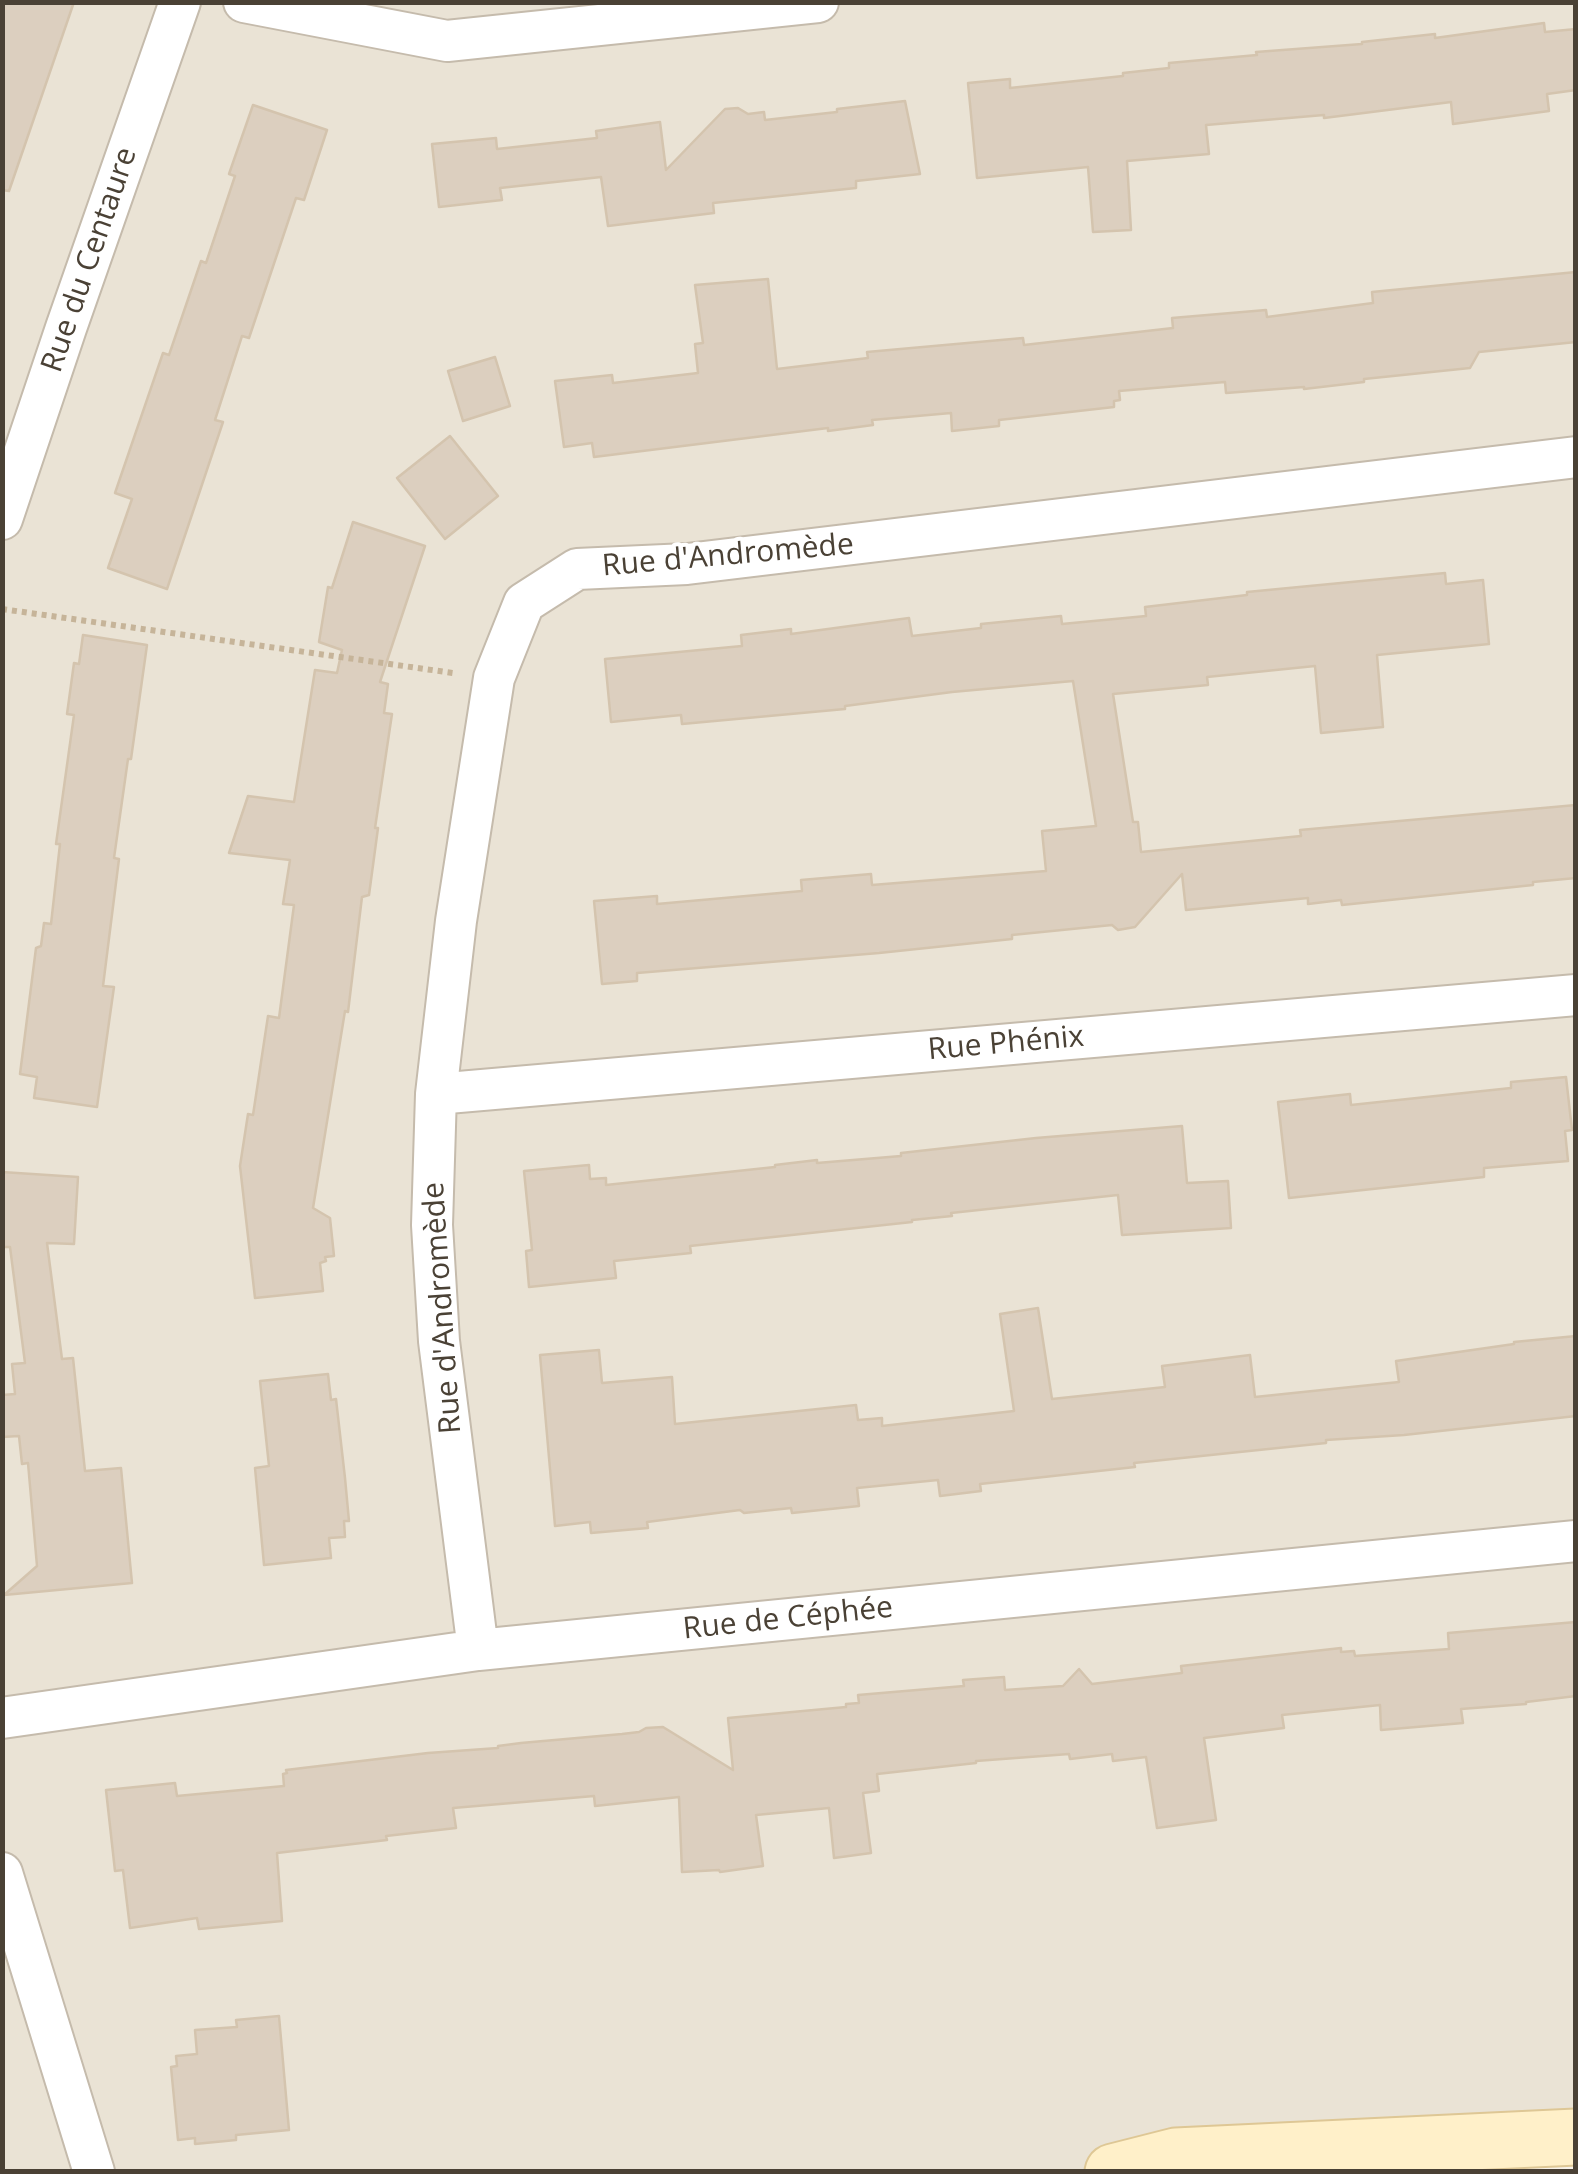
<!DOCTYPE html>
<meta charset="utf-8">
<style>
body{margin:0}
#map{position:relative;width:1578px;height:2174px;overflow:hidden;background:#f6f1e8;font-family:"Open Sans",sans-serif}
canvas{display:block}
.frame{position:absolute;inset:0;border:5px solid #4a4135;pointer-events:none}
</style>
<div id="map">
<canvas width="1578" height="2174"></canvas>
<div class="frame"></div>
</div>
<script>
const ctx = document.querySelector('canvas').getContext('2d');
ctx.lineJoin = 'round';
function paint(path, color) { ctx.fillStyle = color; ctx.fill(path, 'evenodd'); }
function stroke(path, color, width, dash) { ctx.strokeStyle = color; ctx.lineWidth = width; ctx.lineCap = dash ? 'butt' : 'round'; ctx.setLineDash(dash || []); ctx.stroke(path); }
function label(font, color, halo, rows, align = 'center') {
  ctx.font = font + ' "Open Sans",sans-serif'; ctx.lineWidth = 8; ctx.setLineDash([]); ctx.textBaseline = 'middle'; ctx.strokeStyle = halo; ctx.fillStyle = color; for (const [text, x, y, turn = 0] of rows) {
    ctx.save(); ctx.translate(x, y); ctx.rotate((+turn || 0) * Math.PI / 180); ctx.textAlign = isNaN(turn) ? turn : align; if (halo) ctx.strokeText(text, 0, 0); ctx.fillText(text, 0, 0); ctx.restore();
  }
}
const residential = new Path2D(`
 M 3,3 L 1575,3 L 1575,2137 L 1113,2172 L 3,2172 Z`);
const building = new Path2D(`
 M 2,2 L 74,2 L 9,191 L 2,190 Z
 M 1544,23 L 1545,32 L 1576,29 L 1576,90 L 1547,94 L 1549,111 L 1453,124 L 1451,102 L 1324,118 L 1324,115 L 1206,125 L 1209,154 L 1127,161 L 1131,230 L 1093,232 L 1088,167 L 977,178 L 968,83 L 1010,79 L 1010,88 L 1123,76 L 1123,73 L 1169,68 L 1169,63 L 1257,55 L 1256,52 L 1362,44 L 1362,42 L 1435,34 L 1435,38 Z
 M 905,101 L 920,174 L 856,181 L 856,188 L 713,203 L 714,213 L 608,226 L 601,177 L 500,188 L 502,200 L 439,207 L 432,144 L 496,138 L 497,149 L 597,138 L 596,131 L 660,122 L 666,170 L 725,109 L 738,108 L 748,114 L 764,112 L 765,120 L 837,112 L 837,109 Z
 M 253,105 L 327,130 L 304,200 L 296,198 L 249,338 L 242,336 L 215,420 L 223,422 L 167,589 L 108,568 L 132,499 L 115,493 L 163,353 L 169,355 L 201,261 L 206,263 L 235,176 L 229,174 Z
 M 1576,272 L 1576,342 L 1479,352 L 1470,368 L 1364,379 L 1364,382 L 1304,389 L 1304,387 L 1226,393 L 1225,382 L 1119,391 L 1120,400 L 1114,401 L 1114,407 L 999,420 L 999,426 L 952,431 L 951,413 L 872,420 L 873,425 L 828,431 L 828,428 L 594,457 L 592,443 L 564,447 L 555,381 L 612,375 L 613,383 L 698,373 L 695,344 L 703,343 L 695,285 L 768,279 L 777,369 L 868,358 L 867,352 L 1023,338 L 1024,345 L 1173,328 L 1172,318 L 1266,310 L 1267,317 L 1373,303 L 1372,292 Z
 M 495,357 L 510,406 L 463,421 L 448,371 Z
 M 450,436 L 498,496 L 445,539 L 397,478 Z
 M 353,522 L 425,546 L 380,682 L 388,684 L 384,713 L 392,714 L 375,828 L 378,828 L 369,895 L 362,897 L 348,1012 L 345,1011 L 313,1208 L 330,1218 L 334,1256 L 325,1257 L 326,1261 L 320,1263 L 323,1291 L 255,1298 L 240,1166 L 248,1114 L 253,1115 L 268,1016 L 279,1018 L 294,905 L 283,904 L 290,860 L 229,853 L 248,796 L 294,802 L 315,670 L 337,673 L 342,650 L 319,642 L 328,587 L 332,588 Z
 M 1445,573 L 1446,584 L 1483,580 L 1489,644 L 1377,655 L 1383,727 L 1321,733 L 1315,666 L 1207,677 L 1208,685 L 1113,694 L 1133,822 L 1138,822 L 1141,852 L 1301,836 L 1300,830 L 1576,805 L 1576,878 L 1533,882 L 1533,885 L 1342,905 L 1341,900 L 1308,904 L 1308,898 L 1186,910 L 1182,874 L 1135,927 L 1118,930 L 1112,925 L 1012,935 L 1012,939 L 879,953 L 637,973 L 637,981 L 602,984 L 594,901 L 657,896 L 657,904 L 802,891 L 801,880 L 871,874 L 872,885 L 1046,871 L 1042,831 L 1096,826 L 1073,681 L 952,692 L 845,706 L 845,709 L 682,724 L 681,715 L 611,722 L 605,659 L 742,646 L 741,635 L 791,629 L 791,634 L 909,618 L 912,636 L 981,628 L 981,624 L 1061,616 L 1062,624 L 1146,616 L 1145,607 L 1247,595 L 1247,592 Z
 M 83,635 L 147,645 L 131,759 L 128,759 L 114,858 L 119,859 L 103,986 L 114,987 L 97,1107 L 34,1098 L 37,1077 L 20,1074 L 36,948 L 41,946 L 44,923 L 51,924 L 60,844 L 56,844 L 74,715 L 67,714 L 74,663 L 79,664 Z
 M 1566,1077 L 1572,1130 L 1565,1131 L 1568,1161 L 1484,1168 L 1484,1177 L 1289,1198 L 1278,1102 L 1350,1094 L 1351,1105 L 1511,1088 L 1511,1082 Z
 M 1182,1126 L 1187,1183 L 1228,1181 L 1231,1228 L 1122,1235 L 1118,1195 L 951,1213 L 952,1216 L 912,1220 L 912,1222 L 690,1246 L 691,1253 L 614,1261 L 616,1278 L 529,1287 L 526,1251 L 532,1250 L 524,1171 L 589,1165 L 590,1179 L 606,1178 L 606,1185 L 775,1167 L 775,1165 L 817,1160 L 817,1163 L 901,1156 L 901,1153 L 1036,1138 Z
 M 2,1172 L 78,1177 L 74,1244 L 47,1243 L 62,1359 L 73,1358 L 85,1471 L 121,1468 L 132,1583 L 4,1595 L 37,1566 L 28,1463 L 22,1464 L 19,1436 L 2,1437 L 2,1395 L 15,1394 L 12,1364 L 25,1363 L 10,1247 L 2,1247 Z
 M 1038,1308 L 1052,1399 L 1165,1387 L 1162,1366 L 1250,1355 L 1255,1397 L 1399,1382 L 1396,1361 L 1514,1344 L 1514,1342 L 1576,1336 L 1576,1416 L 1404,1435 L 1326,1440 L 1326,1443 L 1134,1463 L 1135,1467 L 980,1484 L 981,1491 L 940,1496 L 938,1480 L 857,1488 L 859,1506 L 792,1513 L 791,1508 L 744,1513 L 740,1510 L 647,1522 L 648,1528 L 591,1533 L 590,1522 L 555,1526 L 540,1355 L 599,1350 L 602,1383 L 672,1377 L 675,1424 L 856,1405 L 858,1420 L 882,1418 L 882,1426 L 1014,1411 L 1000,1314 Z
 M 328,1374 L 331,1400 L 336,1399 L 345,1478 L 349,1521 L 344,1521 L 345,1537 L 329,1538 L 331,1558 L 264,1565 L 255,1468 L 269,1466 L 260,1381 Z
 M 1576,1622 L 1576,1696 L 1526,1702 L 1526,1704 L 1461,1709 L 1463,1723 L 1381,1730 L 1380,1705 L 1282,1715 L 1284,1728 L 1204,1738 L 1216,1820 L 1157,1828 L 1146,1757 L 1113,1761 L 1112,1754 L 1070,1759 L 1069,1754 L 976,1761 L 976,1763 L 877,1774 L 879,1791 L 863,1793 L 871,1853 L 834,1858 L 829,1808 L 756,1815 L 763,1866 L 720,1872 L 719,1870 L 682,1872 L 679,1797 L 595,1806 L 594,1796 L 453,1808 L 456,1828 L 386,1836 L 387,1840 L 277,1853 L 282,1921 L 199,1929 L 197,1918 L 130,1928 L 123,1870 L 115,1871 L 106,1790 L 175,1783 L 177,1796 L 284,1786 L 283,1774 L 287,1773 L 286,1770 L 428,1753 L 498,1748 L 498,1746 L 521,1743 L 622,1734 L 639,1732 L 646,1728 L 663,1727 L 733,1770 L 728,1718 L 846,1707 L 846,1704 L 859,1703 L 858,1695 L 964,1686 L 963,1680 L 1004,1677 L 1005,1690 L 1063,1686 L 1079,1669 L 1092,1684 L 1182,1673 L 1181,1666 L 1341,1648 L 1341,1652 L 1354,1651 L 1355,1656 L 1449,1649 L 1448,1633 Z
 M 279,2016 L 289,2130 L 236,2135 L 236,2140 L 195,2144 L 195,2138 L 178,2140 L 171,2067 L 177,2066 L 176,2056 L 197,2054 L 195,2030 L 237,2027 L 236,2020 Z`);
const path = new Path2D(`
 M 2,609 L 453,673`);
const street = new Path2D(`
 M 244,2 L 447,41 L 818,2
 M 2,519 L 66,328 L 180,2
 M 436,1094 L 1576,995
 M 478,1650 L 439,1341 L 432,1225 L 436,1094 L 456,921 L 494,678 L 524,603 L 577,569 L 687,564 L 1576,457
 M 2,1718 L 478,1650 L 1576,1541
 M 2,1873 L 94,2172`);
const secondary = new Path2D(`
 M 1113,2172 L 1176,2156 L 1576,2137`);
const streetNames = [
 ["Rue du Centaure",90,260,-71],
 ["Rue d'Andromède",728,556,-5],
 ["Rue Phénix",1006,1044,-5],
 ["Rue d'Andromède",443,1308,-94],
 ["Rue de Céphée",788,1619,-6]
];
paint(residential, '#eae3d5');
paint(building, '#dccfbf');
stroke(building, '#d4c4ae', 2.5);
stroke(street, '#c5bbac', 44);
stroke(secondary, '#dec795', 59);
stroke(path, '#c6b499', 6, [5, 5]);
stroke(street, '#fff', 40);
stroke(secondary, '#fff0c9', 55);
label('30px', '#4a4135', '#fff', streetNames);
</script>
